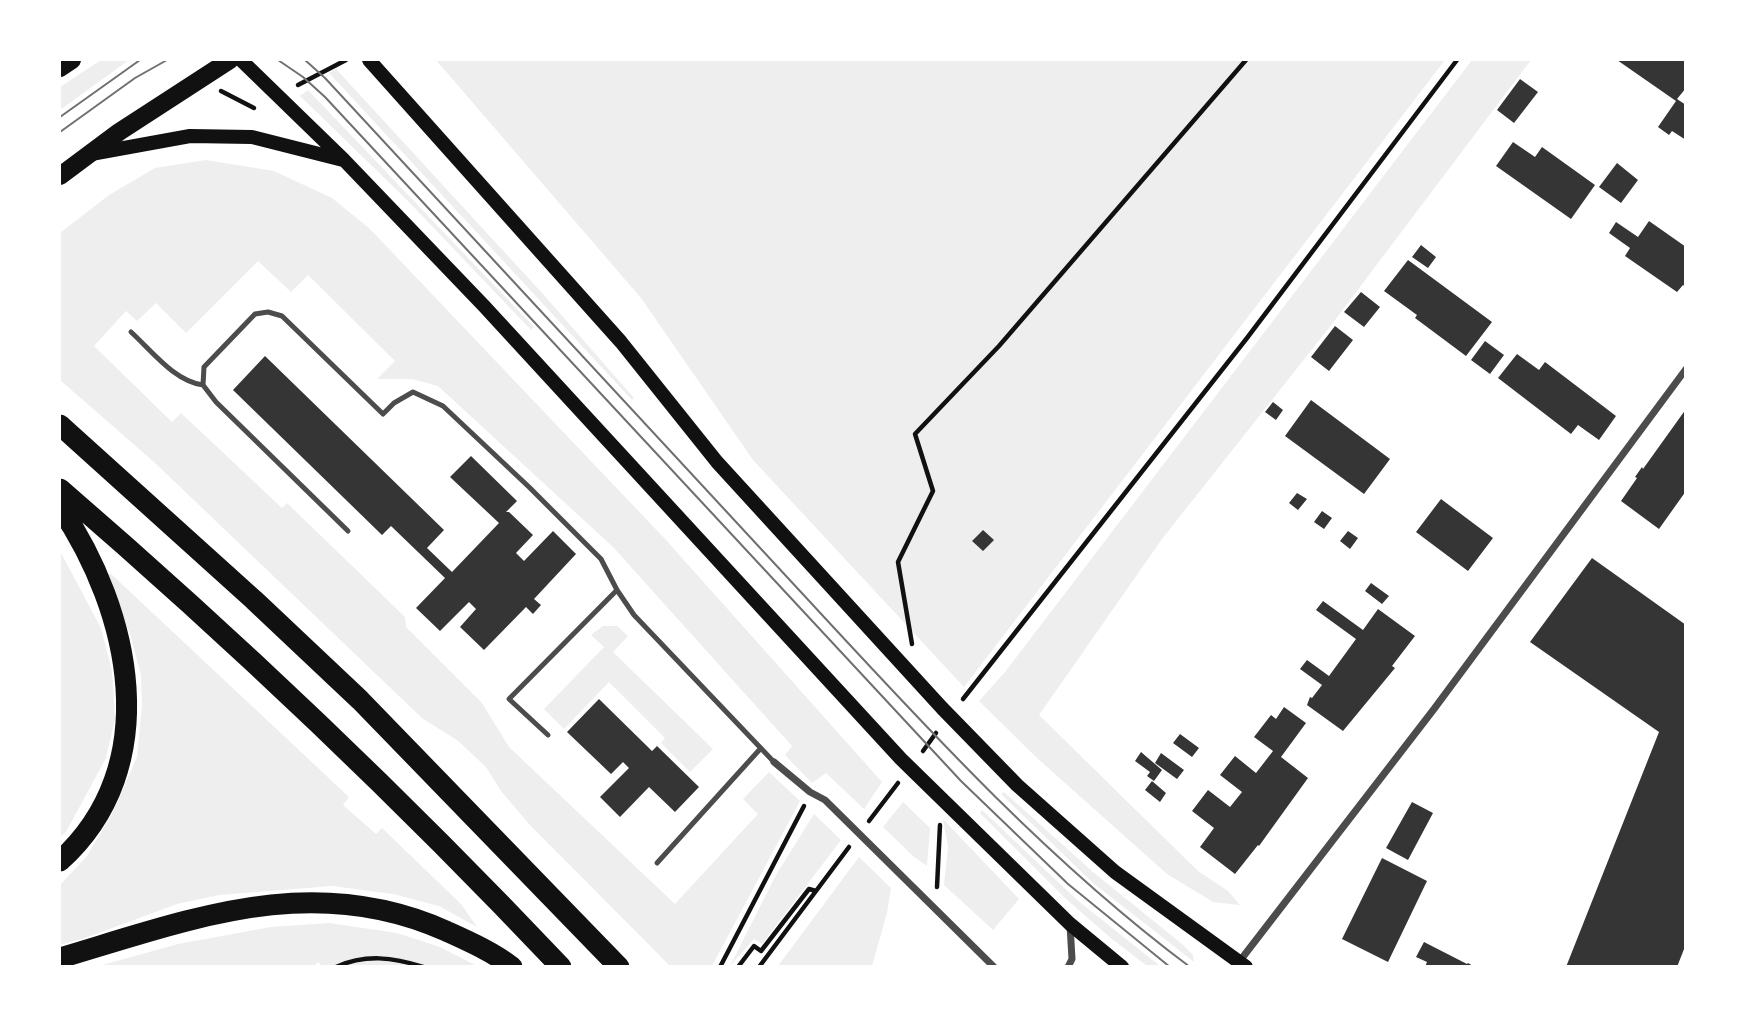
<!DOCTYPE html>
<style>
body{margin:0}
#map{position:relative;width:1745px;height:1026px;overflow:hidden;background:#fff;font-family:"DejaVu Sans",sans-serif}
canvas{display:block}
.frame{position:absolute;inset:0;border:61px solid #fff;pointer-events:none}
</style>
<div id="map">
<canvas width="1745" height="1026"></canvas>
<div class="frame"></div>
</div>
<script>
const ctx = document.querySelector('canvas').getContext('2d');
ctx.lineJoin = 'round';
function paint(path, color) { ctx.fillStyle = color; ctx.fill(path, 'evenodd'); }
function stroke(path, color, width, dash) { ctx.strokeStyle = color; ctx.lineWidth = width; ctx.lineCap = dash ? 'butt' : 'round'; ctx.setLineDash(dash || []); ctx.stroke(path); }
const green = new Path2D(`
 M 101,60 L 129,60 L 60,110 L 60,87 Z
 M 436,60 L 1445,60 L 964,687 L 753,460 L 641,298 Z
 M 1472,60 L 1531,60 L 1332,324 L 1162,539 L 1039,715 L 1198,871 L 1228,891 L 1240,905 L 1213,902 L 1167,874 L 1037,758 L 979,701 L 1005,672 Z
 M 336,69 L 543,294 L 634,398 L 632,400 L 329,73 Z
 M 308,90 L 534,327 L 531,330 L 408,201 L 300,96 Z
 M 206,160 L 274,171 L 332,198 L 370,229 L 666,540 L 882,782 L 864,809 L 826,773 L 812,783 L 785,755 L 792,746 L 613,547 L 438,386 L 412,379 L 377,379 L 395,361 L 308,275 L 291,292 L 258,261 L 186,333 L 156,303 L 137,321 L 126,311 L 94,346 L 172,422 L 181,413 L 282,508 L 287,503 L 405,617 L 406,627 L 482,703 L 509,747 L 675,904 L 758,814 L 743,799 L 769,772 L 800,801 L 712,966 L 670,966 L 529,824 L 501,791 L 486,767 L 457,740 L 423,719 L 154,462 L 60,380 L 60,233 L 109,195 L 155,168 Z
 M 60,551 L 101,628 L 112,671 L 115,719 L 106,758 L 66,832 L 60,837 Z
 M 110,573 L 349,797 L 343,805 L 376,834 L 382,828 L 461,904 L 477,927 L 439,906 L 393,894 L 332,886 L 219,895 L 177,904 L 88,937 L 60,945 L 60,885 L 87,856 L 113,812 L 137,757 L 142,705 L 141,675 L 130,634 L 105,577 Z
 M 603,626 L 617,626 L 628,636 L 613,652 L 713,749 L 690,772 L 661,743 L 665,738 L 609,682 L 564,729 L 544,709 L 604,647 L 591,635 Z
 M 1004,792 L 1093,872 L 1182,944 L 1193,955 L 1194,962 L 1093,883 L 1001,794 Z
 M 903,802 L 930,828 L 927,866 L 913,856 L 883,827 Z
 M 982,810 L 1077,900 L 1160,966 L 1147,966 L 1112,939 L 1066,899 L 980,813 Z
 M 814,814 L 841,840 L 762,944 L 754,939 L 730,966 L 776,875 Z
 M 943,819 L 1019,899 L 993,930 L 944,885 L 948,847 Z
 M 859,857 L 891,888 L 887,913 L 872,966 L 778,966 Z
 M 329,923 L 397,933 L 440,947 L 477,966 L 323,967 L 318,962 L 313,967 L 95,967 L 178,944 L 271,927 Z`);
const building = new Path2D(`
 M 1617,60 L 1686,60 L 1686,88 L 1677,99 L 1686,105 L 1686,140 L 1672,131 L 1669,135 L 1658,127 L 1676,101 Z
 M 1520,79 L 1538,92 L 1514,123 L 1497,110 Z
 M 1513,142 L 1535,157 L 1542,147 L 1595,185 L 1571,219 L 1496,166 Z
 M 1617,163 L 1638,180 L 1621,203 L 1599,187 Z
 M 1649,221 L 1686,247 L 1686,287 L 1683,285 L 1677,292 L 1625,256 L 1630,248 L 1609,233 L 1616,222 L 1638,237 Z
 M 1421,245 L 1436,257 L 1428,268 L 1412,257 Z
 M 1408,260 L 1492,322 L 1466,356 L 1415,318 L 1417,315 L 1384,291 Z
 M 1361,292 L 1380,307 L 1364,327 L 1344,312 Z
 M 1335,326 L 1353,340 L 1329,371 L 1311,357 Z
 M 1485,341 L 1504,355 L 1490,374 L 1471,360 Z
 M 1517,354 L 1539,370 L 1545,362 L 1616,416 L 1599,440 L 1578,425 L 1571,434 L 1498,378 Z
 M 265,356 L 444,530 L 427,548 L 452,572 L 499,523 L 450,477 L 471,456 L 517,501 L 506,512 L 509,512 L 533,535 L 516,553 L 524,561 L 553,531 L 576,554 L 534,599 L 541,605 L 533,614 L 526,607 L 484,650 L 460,627 L 476,609 L 469,602 L 440,631 L 416,608 L 445,578 L 391,526 L 382,535 L 233,390 Z
 M 1311,400 L 1390,459 L 1364,494 L 1285,436 Z
 M 1273,402 L 1283,410 L 1276,420 L 1265,412 Z
 M 1686,409 L 1686,491 L 1659,529 L 1621,501 L 1637,478 L 1635,477 L 1642,467 L 1643,469 Z
 M 1297,493 L 1307,499 L 1298,510 L 1289,503 Z
 M 1441,499 L 1493,538 L 1468,571 L 1416,532 Z
 M 1322,511 L 1332,518 L 1324,529 L 1314,522 Z
 M 983,530 L 994,540 L 983,551 L 972,541 Z
 M 1348,531 L 1358,538 L 1350,549 L 1340,541 Z
 M 1592,558 L 1686,625 L 1686,944 L 1677,967 L 1566,967 L 1659,732 L 1530,642 Z
 M 1371,583 L 1389,596 L 1382,604 L 1365,591 Z
 M 1323,601 L 1363,630 L 1378,609 L 1415,636 L 1392,666 L 1395,668 L 1343,731 L 1307,705 L 1310,697 L 1312,698 L 1322,685 L 1300,669 L 1307,660 L 1329,676 L 1356,639 L 1316,610 Z
 M 599,699 L 652,751 L 657,746 L 699,787 L 675,812 L 649,787 L 620,817 L 600,797 L 629,768 L 623,762 L 611,774 L 567,732 Z
 M 1284,707 L 1306,723 L 1281,757 L 1308,778 L 1259,846 L 1258,845 L 1235,874 L 1200,847 L 1214,828 L 1192,811 L 1208,790 L 1230,807 L 1242,792 L 1220,775 L 1235,756 L 1256,773 L 1273,751 L 1254,737 L 1271,715 L 1276,719 Z
 M 1180,734 L 1199,748 L 1192,757 L 1173,743 Z
 M 1141,752 L 1162,770 L 1154,781 L 1147,776 L 1150,772 L 1135,761 Z
 M 1161,753 L 1184,770 L 1177,779 L 1155,763 Z
 M 1152,781 L 1166,793 L 1160,802 L 1145,790 Z
 M 1412,802 L 1433,813 L 1408,860 L 1386,848 Z
 M 1382,858 L 1427,881 L 1388,962 L 1342,939 Z
 M 1424,942 L 1467,964 L 1468,963 L 1475,967 L 1425,967 L 1427,962 L 1416,957 Z`);
const path = new Path2D(`
 M 298,85 L 346,60
 M 221,91 L 254,108
 M 912,644 L 898,562 L 933,491 L 915,434 L 999,346 L 1246,60
 M 963,699 L 1247,338 L 1457,60
 M 923,751 L 936,733
 M 869,821 L 898,783
 M 937,887 L 940,825
 M 336,967 C 365,954 393,957 423,967
 M 720,967 L 804,806
 M 738,967 L 754,946 L 761,951 L 809,889 L 816,891
 M 759,967 L 849,847`);
const service = new Path2D(`
 M 131,332 C 152,351 174,381 203,385
 M 348,531 L 216,402 L 203,385 L 204,367 L 255,314 L 268,312 L 282,316 L 383,414 L 394,403 L 413,392 L 443,406 L 529,487 L 601,559 L 617,590
 M 548,735 L 509,699 L 617,590 L 634,615 L 774,762
 M 657,863 L 761,748`);
const minor = new Path2D(`
 M 774,762 L 810,792 L 825,800 L 994,967
 M 1239,962 L 1434,709 L 1686,369
 M 1068,967 L 1072,959 L 1070,925`);
const secondary = new Path2D(`
 M 241,60 L 344,160 L 484,306 L 901,759 L 1070,924 L 1122,967
 M 369,60 L 621,342 L 717,462 L 942,708 L 1017,785 L 1115,872 L 1246,967
 M 91,154 L 190,136 L 252,137 L 343,160`);
const primary = new Path2D(`
 M 60,68 L 72,60
 M 60,176 L 119,132 L 230,60`);
const motorway = new Path2D(`
 M 60,425 L 254,600 L 360,700 L 619,967
 M 60,489 C 235,640 402,799 561,967
 M 60,507 C 131,612 165,766 60,861
 M 60,958 C 192,919 312,871 446,931 C 468,941 493,952 512,967`);
const tram = new Path2D(`
 M 278,60 L 303,77 L 325,97 L 961,781 L 1068,884 L 1170,967
 M 305,60 L 325,78 C 479,244 633,411 787,577 C 914,714 1039,854 1190,967
 M 60,117 L 140,60
 M 60,132 L 135,78 L 167,60`);
paint(green, '#eee');
paint(building, '#353535');
stroke(path, '#111', 4.5);
stroke(service, '#4c4c4c', 5);
stroke(minor, '#4c4c4c', 7);
stroke(secondary, '#111', 14);
stroke(primary, '#111', 18);
stroke(motorway, '#111', 21);
stroke(tram, '#707070', 2);
</script>
